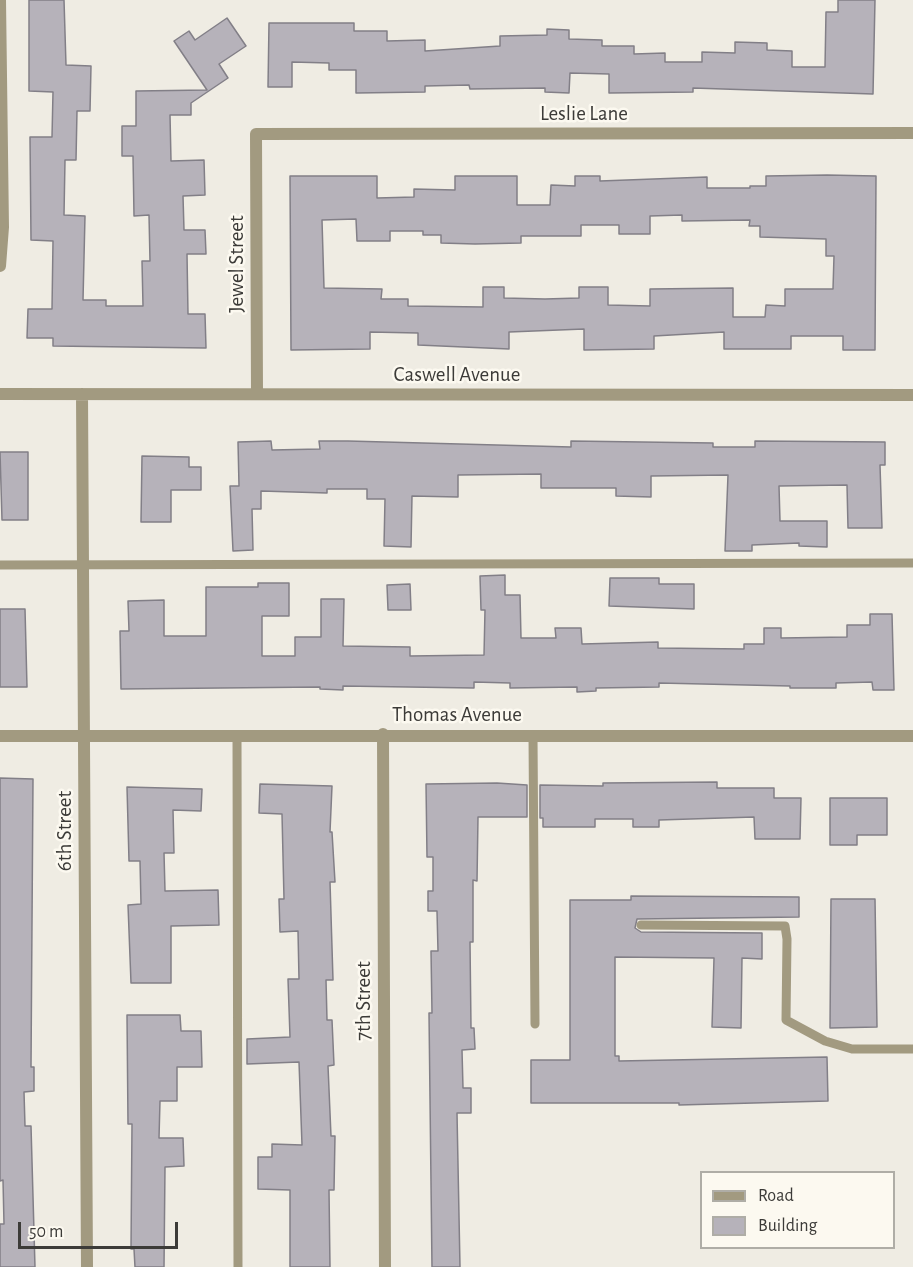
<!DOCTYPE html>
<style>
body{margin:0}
#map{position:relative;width:913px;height:1267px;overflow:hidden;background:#efece3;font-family:"Alegreya Sans",sans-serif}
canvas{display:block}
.legend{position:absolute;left:700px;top:1171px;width:195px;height:78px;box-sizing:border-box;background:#fcf9f0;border:2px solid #afada6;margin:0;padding:8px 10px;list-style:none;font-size:18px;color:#3c3b38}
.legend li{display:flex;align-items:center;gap:12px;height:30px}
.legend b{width:30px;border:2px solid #afada6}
.scale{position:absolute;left:18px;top:1222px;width:160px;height:27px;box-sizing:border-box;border:3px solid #3c3b38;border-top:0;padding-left:8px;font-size:18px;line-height:21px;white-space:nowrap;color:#3c3b38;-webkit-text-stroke:4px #fcf9f0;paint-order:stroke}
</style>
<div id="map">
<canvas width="913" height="1267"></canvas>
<ul class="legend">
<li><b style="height:8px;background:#a29a80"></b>Road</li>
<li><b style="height:16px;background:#b6b2ba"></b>Building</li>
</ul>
<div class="scale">50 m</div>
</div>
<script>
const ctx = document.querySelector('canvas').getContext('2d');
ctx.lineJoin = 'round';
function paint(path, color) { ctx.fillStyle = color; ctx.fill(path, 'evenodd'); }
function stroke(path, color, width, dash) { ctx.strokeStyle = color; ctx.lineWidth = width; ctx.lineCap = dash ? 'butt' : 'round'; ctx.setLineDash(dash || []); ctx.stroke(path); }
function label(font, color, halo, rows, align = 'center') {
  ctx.font = font + ' "Alegreya Sans",sans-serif'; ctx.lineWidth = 5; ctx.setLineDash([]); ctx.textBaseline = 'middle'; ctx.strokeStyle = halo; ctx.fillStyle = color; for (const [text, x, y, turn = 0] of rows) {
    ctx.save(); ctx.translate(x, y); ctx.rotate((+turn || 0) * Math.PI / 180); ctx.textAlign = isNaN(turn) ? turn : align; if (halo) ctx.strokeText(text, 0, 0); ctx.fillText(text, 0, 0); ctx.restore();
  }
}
const building = new Path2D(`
 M 29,0 L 64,0 L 66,65 L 91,66 L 90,111 L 77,111 L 76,160 L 65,160 L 64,215 L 85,216 L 83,300 L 106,300 L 106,306 L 143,306 L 142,261 L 150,261 L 149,215 L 134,216 L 133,156 L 122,156 L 122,126 L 136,126 L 136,91 L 207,90 L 174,41 L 189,31 L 195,40 L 227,18 L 246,46 L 219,64 L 228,78 L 191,103 L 191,115 L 170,115 L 171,161 L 204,160 L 205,195 L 183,196 L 184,230 L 205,230 L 206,254 L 187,254 L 188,314 L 205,314 L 206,348 L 53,346 L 53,338 L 27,338 L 28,309 L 52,309 L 53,241 L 31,240 L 30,137 L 52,137 L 53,92 L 29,91 Z
 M 838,0 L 875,0 L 873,94 L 693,88 L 693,92 L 609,93 L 609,74 L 570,73 L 569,93 L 545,92 L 545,88 L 470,89 L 469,85 L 425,86 L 425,92 L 356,93 L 356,70 L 329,70 L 329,63 L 292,62 L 292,87 L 268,87 L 269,23 L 354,23 L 354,31 L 387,31 L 387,41 L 425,40 L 425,51 L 500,46 L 500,36 L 547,35 L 547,29 L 569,30 L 569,39 L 602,40 L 602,46 L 634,46 L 634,54 L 665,53 L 665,62 L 702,62 L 702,52 L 735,53 L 735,42 L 767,43 L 767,50 L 792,51 L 792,67 L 825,67 L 826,12 L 838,12 Z
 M 827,175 L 876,176 L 875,350 L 843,350 L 843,336 L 791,336 L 791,349 L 724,349 L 724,332 L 654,336 L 654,349 L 584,350 L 584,329 L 509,332 L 509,349 L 418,345 L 418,333 L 370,332 L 370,349 L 291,350 L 290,176 L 377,176 L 377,198 L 414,197 L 414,189 L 455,190 L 455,176 L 517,176 L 517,205 L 550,205 L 551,185 L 575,186 L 575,176 L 600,176 L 600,181 L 707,177 L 707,188 L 750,188 L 750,186 L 766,186 L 766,176 ZM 682,215 L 682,221 L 750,220 L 749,226 L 760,226 L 760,237 L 826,239 L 826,256 L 834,256 L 833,289 L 785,289 L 785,306 L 766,305 L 765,317 L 733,317 L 733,288 L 650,289 L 650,306 L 608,305 L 608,287 L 579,287 L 579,298 L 545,299 L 504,298 L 504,287 L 483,287 L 483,307 L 408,306 L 408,299 L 381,299 L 382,289 L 324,288 L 322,220 L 356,219 L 357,241 L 390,241 L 390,231 L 423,231 L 423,235 L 441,235 L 441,243 L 475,244 L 521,243 L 521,236 L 581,236 L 581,225 L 619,225 L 619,234 L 650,234 L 650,216 Z
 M 271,441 L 272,450 L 320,449 L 319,441 L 348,441 L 571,447 L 571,441 L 713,443 L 713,447 L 755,447 L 755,441 L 885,442 L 885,465 L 880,465 L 882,528 L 848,528 L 847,485 L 779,486 L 780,521 L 827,521 L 827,547 L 799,546 L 799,543 L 752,545 L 752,551 L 725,551 L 728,475 L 651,476 L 651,497 L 616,496 L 616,488 L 541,488 L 541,474 L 458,475 L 458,497 L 412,496 L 411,547 L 384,546 L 385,499 L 367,499 L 367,489 L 327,489 L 327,493 L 261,491 L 261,509 L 252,509 L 253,550 L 233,551 L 230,486 L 239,486 L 238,442 Z
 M 0,452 L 28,452 L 28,520 L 2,520 Z
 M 142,456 L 189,457 L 189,467 L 201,467 L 201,490 L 171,490 L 171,522 L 141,522 Z
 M 505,575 L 505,595 L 520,595 L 521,638 L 556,638 L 555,628 L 581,628 L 582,644 L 658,642 L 658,648 L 744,649 L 744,644 L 764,644 L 764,628 L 781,628 L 781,638 L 847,637 L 847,625 L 870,625 L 870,614 L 892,614 L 894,690 L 873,690 L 872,682 L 836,683 L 836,688 L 790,688 L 790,686 L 659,683 L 659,687 L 596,688 L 596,691 L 577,692 L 577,687 L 510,688 L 510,683 L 474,682 L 474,688 L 343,686 L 343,690 L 320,689 L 320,687 L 121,689 L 120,631 L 129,631 L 128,601 L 164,600 L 164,636 L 206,636 L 206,587 L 258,587 L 258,583 L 289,583 L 289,616 L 262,616 L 262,656 L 295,656 L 295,637 L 321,637 L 321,599 L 344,599 L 343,646 L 410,647 L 410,656 L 484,655 L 485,610 L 481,610 L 480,576 Z
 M 610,578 L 659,578 L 659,584 L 694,584 L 694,609 L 609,606 Z
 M 410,584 L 411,610 L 388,610 L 387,585 Z
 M 0,609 L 25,609 L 27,687 L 0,687 Z
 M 0,778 L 33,779 L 31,1067 L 34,1067 L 34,1091 L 24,1092 L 25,1126 L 31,1126 L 35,1267 L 0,1267 L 0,1224 L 4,1224 L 3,1180 L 0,1181 Z
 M 717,782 L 717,788 L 774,788 L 774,798 L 801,798 L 800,839 L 755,839 L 754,817 L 659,820 L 659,827 L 633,827 L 633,819 L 595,819 L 595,827 L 543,827 L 543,818 L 540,818 L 540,785 L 603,786 L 603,783 Z
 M 497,783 L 527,785 L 527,817 L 478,817 L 477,881 L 473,880 L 473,942 L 470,942 L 471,1028 L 474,1028 L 475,1049 L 462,1050 L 463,1088 L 471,1088 L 471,1113 L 457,1113 L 460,1267 L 432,1267 L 429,1013 L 432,1013 L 431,951 L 438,951 L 437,911 L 428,911 L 428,891 L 433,891 L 433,857 L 427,857 L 426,784 Z
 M 260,784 L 332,786 L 330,832 L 332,832 L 335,882 L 330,882 L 333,980 L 326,980 L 327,1020 L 332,1020 L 334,1065 L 328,1066 L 331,1136 L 335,1136 L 334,1190 L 329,1190 L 330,1267 L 290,1267 L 290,1190 L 258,1189 L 258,1157 L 272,1157 L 272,1144 L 302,1145 L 299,1062 L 247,1064 L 247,1039 L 290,1037 L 288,979 L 299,979 L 298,931 L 280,932 L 279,899 L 284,899 L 282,814 L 259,813 Z
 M 127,787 L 202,789 L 201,811 L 173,810 L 174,853 L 164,853 L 165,891 L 218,890 L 219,925 L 171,926 L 171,983 L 131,983 L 128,905 L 141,904 L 140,861 L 129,861 Z
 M 830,798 L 887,798 L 887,835 L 857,835 L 857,845 L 830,845 Z
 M 631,896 L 799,897 L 799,917 L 637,919 L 635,928 L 641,932 L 762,933 L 762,959 L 742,958 L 741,1028 L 712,1027 L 714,958 L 615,957 L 615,1056 L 619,1056 L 619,1061 L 827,1057 L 828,1101 L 679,1105 L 679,1103 L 531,1103 L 531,1060 L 570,1060 L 570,900 L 631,900 Z
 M 831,899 L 875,899 L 877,1027 L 830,1028 Z
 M 127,1015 L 180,1015 L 181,1031 L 201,1031 L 202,1067 L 177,1067 L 177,1101 L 160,1101 L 159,1138 L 183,1138 L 184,1166 L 165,1167 L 164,1267 L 135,1267 L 134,1249 L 131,1249 L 132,1124 L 128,1124 Z`);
const service = new Path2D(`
 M 0,565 L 913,563
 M 237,735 L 238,1267
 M 533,735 L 535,1024
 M 641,925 L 785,926 L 787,939 L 786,1020 L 825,1041 L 852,1049 L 913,1049`);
const minor = new Path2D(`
 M 0,266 L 3,227 L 0,0
 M 0,394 L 913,395
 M 82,394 L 87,1267
 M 257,394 L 256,134 L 913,133
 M 383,734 L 385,1267
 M 0,736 L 913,736`);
const streetNames = [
 ["Leslie Lane",584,114],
 ["Jewel Street",237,264,-90],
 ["Caswell Avenue",457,375],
 ["Thomas Avenue",457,715],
 ["6th Street",65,831,-90],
 ["7th Street",364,1001,-90]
];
paint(building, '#b6b2ba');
stroke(building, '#827f87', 1.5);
stroke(service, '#a29a80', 9);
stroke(minor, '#a29a80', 12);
label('21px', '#3c3b38', '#fcf9f0', streetNames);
</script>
